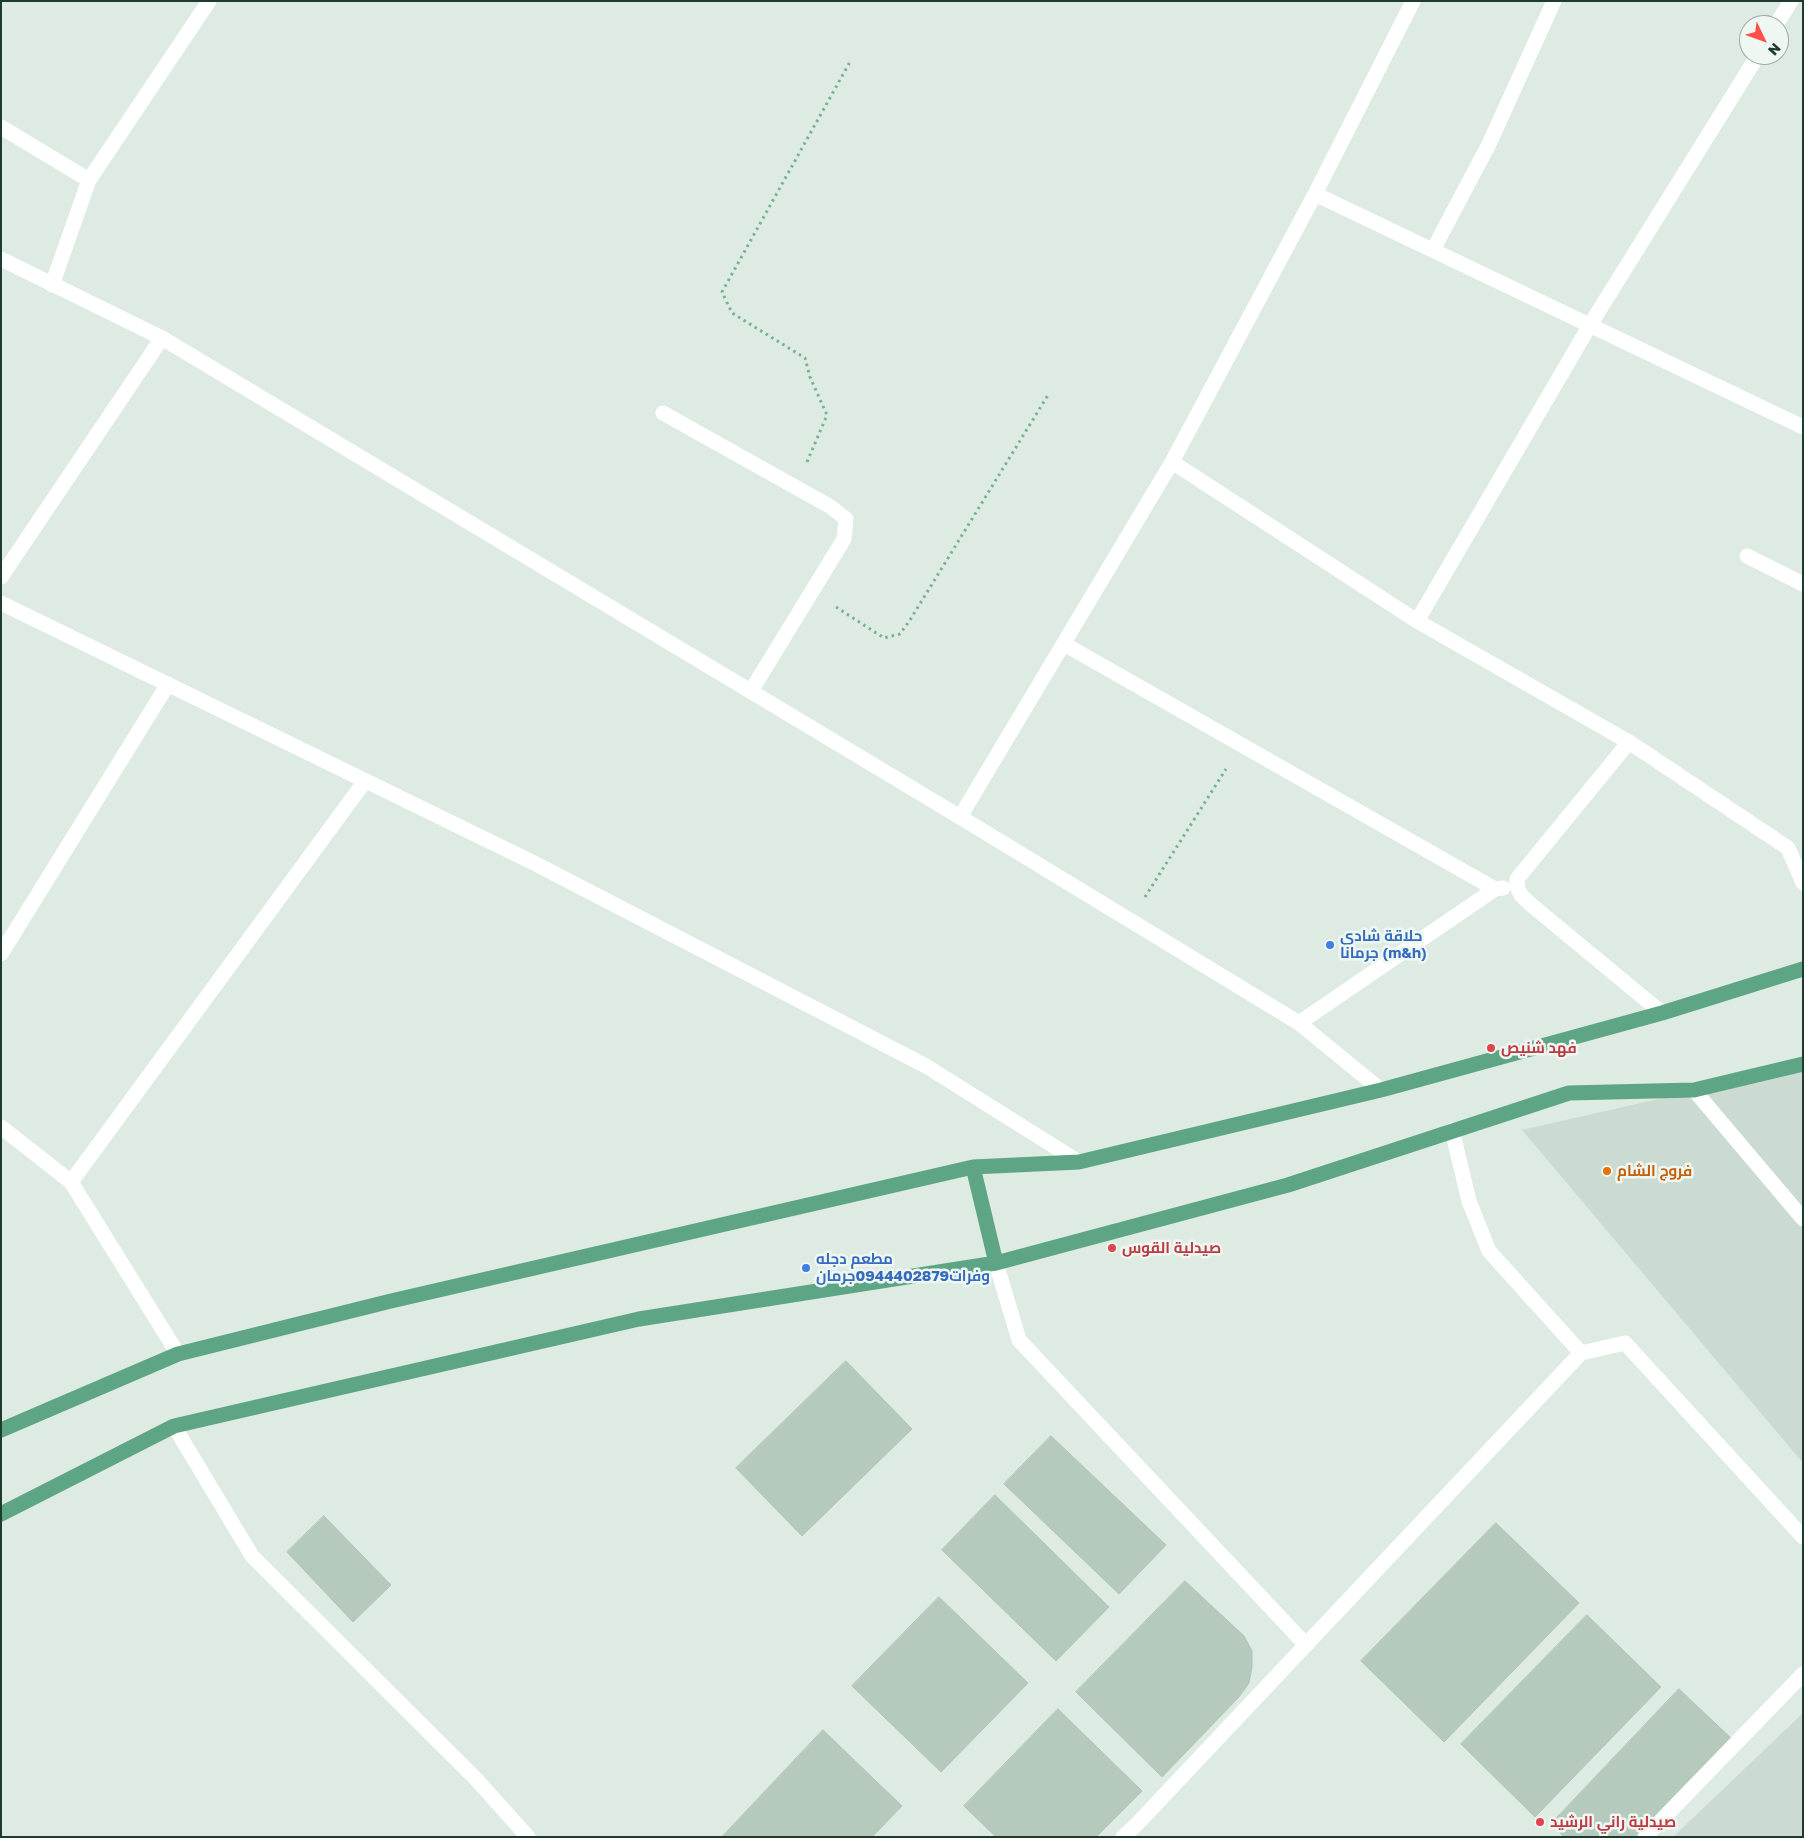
<!DOCTYPE html>
<meta charset="utf-8">
<style>
body{margin:0}
#map{position:relative;width:1804px;height:1838px;overflow:hidden;background:#ddebe2;font-family:"Golos Text",sans-serif}
canvas{display:block}
.frame{position:absolute;inset:0;border:2px solid #1d3c2e;pointer-events:none}
.north{position:absolute;left:1739px;top:15px;width:50px;height:50px;box-sizing:border-box;background:#eef7f1;border:1px solid #9aaca3;border-radius:50%;rotate:132deg;font-size:14px;font-weight:700;line-height:20px;text-align:center;color:#1d3c2e}
.north::after{content:'';display:block;margin:auto;width:18px;height:22px;background:#ff5047;clip-path:polygon(50% 0,100% 100%,50% 72%,0 100%)}
</style>
<div id="map">
<canvas width="1804" height="1838"></canvas>
<div class="frame"></div>
<div class="north">N</div>
</div>
<script>
const ctx = document.querySelector('canvas').getContext('2d');
ctx.lineJoin = 'round';
function paint(path, color) { ctx.fillStyle = color; ctx.fill(path, 'evenodd'); }
function stroke(path, color, width, dash) { ctx.strokeStyle = color; ctx.lineWidth = width; ctx.lineCap = dash ? 'butt' : 'round'; ctx.setLineDash(dash || []); ctx.stroke(path); }
function label(font, color, halo, rows, align = 'center') {
  ctx.font = font + ' "Golos Text",Cairo,sans-serif'; ctx.lineWidth = 5; ctx.setLineDash([]); ctx.textBaseline = 'middle'; ctx.strokeStyle = halo; ctx.fillStyle = color; for (const [text, x, y, turn = 0] of rows) {
    ctx.save(); ctx.translate(x, y); ctx.rotate((+turn || 0) * Math.PI / 180); ctx.textAlign = isNaN(turn) ? turn : align; if (halo) ctx.strokeText(text, 0, 0); ctx.fillText(text, 0, 0); ctx.restore();
  }
}
const built = new Path2D(`
 M 1803,1066 L 1803,1463 L 1522,1130 Z
 M 1803,1713 L 1803,1837 L 1673,1837 Z`);
const building = new Path2D(`
 M 846,1361 L 912,1429 L 802,1536 L 736,1468 Z
 M 1051,1436 L 1166,1545 L 1119,1594 L 1004,1484 Z
 M 995,1495 L 1109,1607 L 1056,1661 L 942,1550 Z
 M 324,1516 L 391,1585 L 353,1622 L 287,1552 Z
 M 1496,1523 L 1579,1603 L 1444,1742 L 1361,1661 Z
 M 1185,1581 L 1244,1636 L 1252,1651 L 1252,1667 L 1249,1683 L 1239,1697 L 1162,1777 L 1076,1692 Z
 M 939,1597 L 1028,1683 L 941,1772 L 852,1686 Z
 M 1587,1615 L 1661,1687 L 1535,1817 L 1461,1744 Z
 M 1679,1689 L 1733,1740 L 1640,1837 L 1564,1837 L 1551,1824 Z
 M 1058,1709 L 1142,1791 L 1096,1837 L 996,1837 L 964,1806 Z
 M 823,1730 L 902,1806 L 872,1837 L 722,1837 Z`);
const path = new Path2D(`
 M 807,462 L 827,415 L 810,377 L 805,358 L 732,313 L 722,292 L 851,60
 M 836,607 L 884,638 L 900,634 L 910,620 L 1048,395
 M 1145,897 L 1226,769`);
const minor = new Path2D(`
 M 1776,25 L 1791,1
 M 1,127 L 89,180 L 209,1
 M 1315,194 L 1803,427
 M 1433,250 L 1489,144 L 1554,1
 M 1,259 L 162,338 L 960,817 L 1299,1023 L 1381,1090
 M 52,285 L 89,180
 M 663,413 L 831,507 L 846,519 L 844,539 L 751,691
 M 1172,462 L 1417,621 L 1629,742 L 1788,848 L 1803,883
 M 1747,556 L 1803,584
 M 1,577 L 162,338
 M 1,603 L 534,863 L 926,1066 L 1079,1162
 M 1417,621 L 1590,325 L 1758,55
 M 1064,644 L 1495,889
 M 1629,742 L 1517,879 C 1516,894 1525,899 1535,908 L 1662,1013
 M 960,817 L 1172,462 L 1315,194 L 1413,1
 M 1,954 L 168,684
 M 1299,1023 L 1495,889 L 1503,888
 M 1694,1090 L 1803,1219
 M 1,1127 L 71,1182 L 178,1354
 M 1452,1130 L 1469,1201 L 1489,1251 L 1581,1353 L 1625,1343 L 1803,1537
 M 71,1182 L 365,781
 M 996,1263 L 1019,1340 L 1306,1645
 M 174,1426 L 252,1556 L 476,1779 L 528,1837
 M 1123,1837 L 1138,1823 L 1581,1353
 M 1645,1837 L 1803,1674`);
const major = new Path2D(`
 M 973,1167 L 996,1263
 M 1,1430 L 178,1354 L 391,1301 L 973,1167 L 1079,1162 L 1381,1090 L 1662,1013 L 1803,969
 M 1,1514 L 174,1426 L 639,1319 L 996,1263 L 1288,1185 L 1569,1093 L 1694,1090 L 1803,1064`);
const markers = [
 [1330,945,5,"#3f7fe0"],
 [1491,1048,5,"#e0444e"],
 [1607,1171,5,"#e8710a"],
 [1112,1248,5,"#e0444e"],
 [806,1268,5,"#3f7fe0"],
 [1540,1822,5,"#e0444e"]
];
const shopNames = [
 ["حلاقة شادي",1340,936],
 ["جرمانا (m&h)",1340,953],
 ["مطعم دجله",816,1259],
 ["وفرات0944402879جرمان",816,1276]
];
const healthNames = [
 ["فهد شنيص",1501,1048],
 ["صيدلية القوس",1122,1248],
 ["صيدلية راني الرشيد",1550,1822]
];
const foodNames = [
 ["فروج الشام",1617,1171]
];
paint(built, '#cbdbd1');
paint(building, '#b5c9bd');
stroke(building, '#afc5b8', 1);
stroke(path, '#7ab295', 3, [2.5, 4]);
stroke(minor, '#fff', 15);
stroke(major, '#5da584', 15);
for (const [x, y, r, color] of markers) { const dot = new Path2D(); dot.arc(x, y, r, 0, 2 * Math.PI); ctx.fillStyle = color; ctx.fill(dot); stroke(dot, '#eef7f1', 2); }
label('bold 15px', '#366cbe', '#eef7f1', shopNames, 'left');
label('bold 15px', '#be3a42', '#eef7f1', healthNames, 'left');
label('bold 15px', '#c56008', '#eef7f1', foodNames, 'left');
</script>
